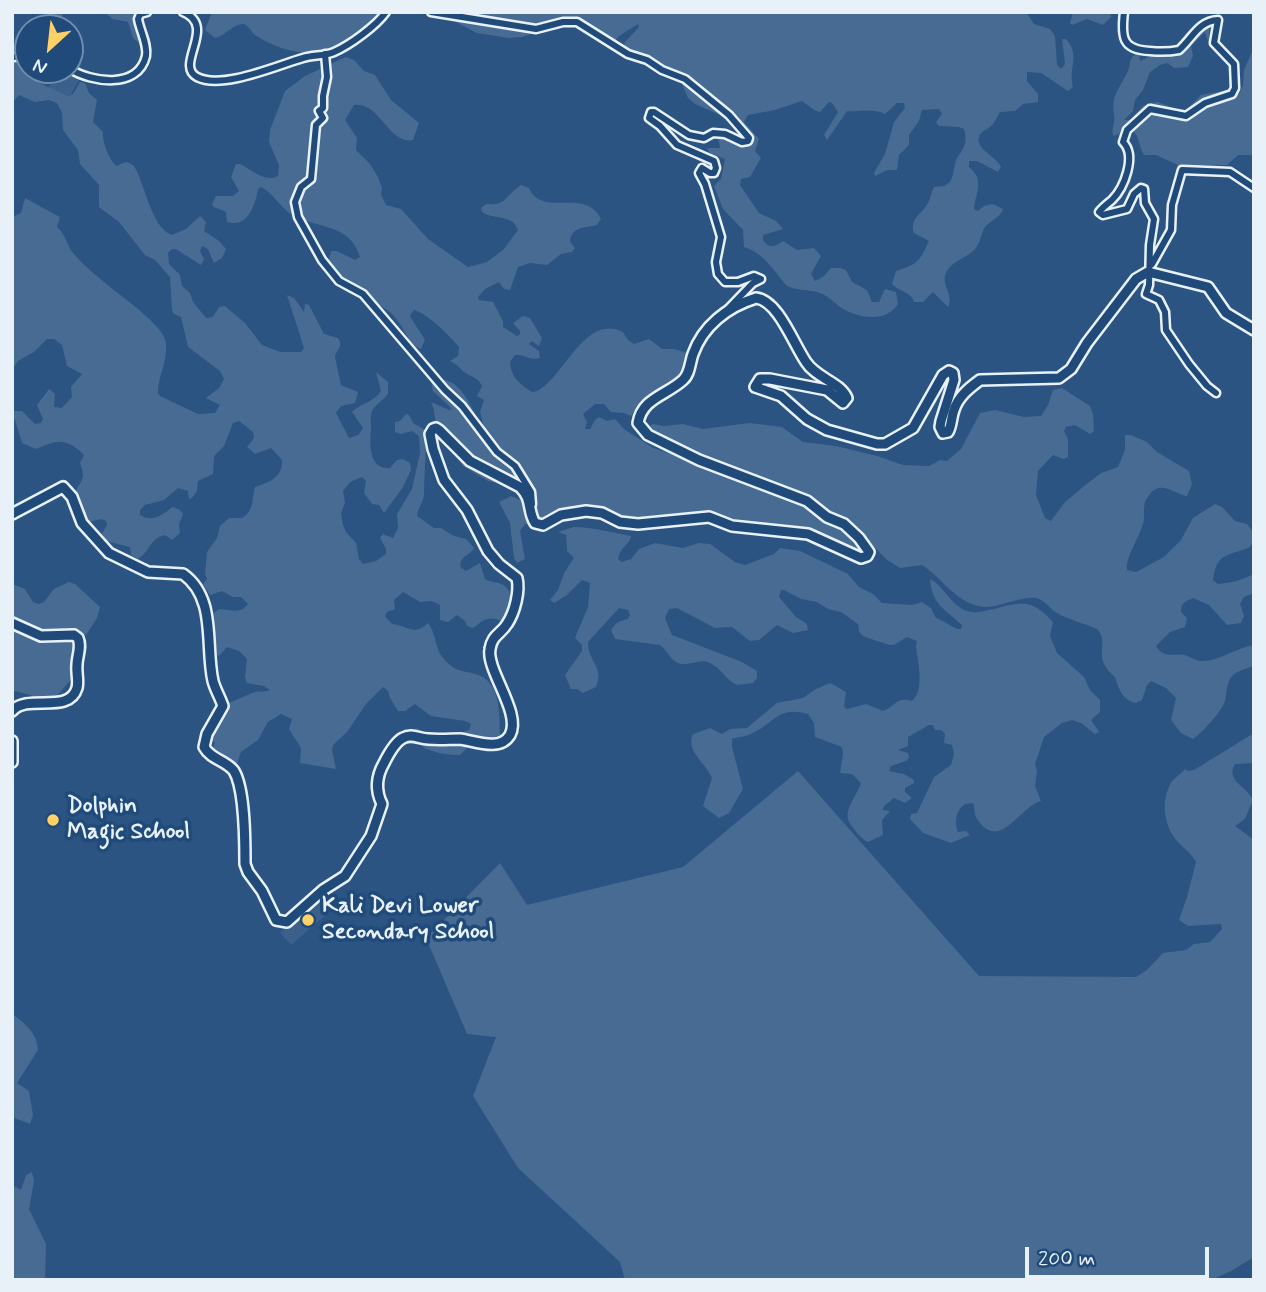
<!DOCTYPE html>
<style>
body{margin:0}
#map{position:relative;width:1266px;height:1292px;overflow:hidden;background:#2b5482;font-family:Mynerve,sans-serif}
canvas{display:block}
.frame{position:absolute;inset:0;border:14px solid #e8f1f8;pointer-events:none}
.north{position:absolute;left:14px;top:14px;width:70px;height:70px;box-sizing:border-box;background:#1f4a7a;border:2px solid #6f8dac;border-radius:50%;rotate:207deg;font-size:19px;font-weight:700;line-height:28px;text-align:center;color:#e8f1f8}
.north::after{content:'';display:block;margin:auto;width:24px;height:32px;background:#ffd166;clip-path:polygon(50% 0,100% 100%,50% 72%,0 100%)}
.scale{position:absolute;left:1025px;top:1247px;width:184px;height:32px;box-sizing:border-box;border:4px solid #e8f1f8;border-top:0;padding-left:9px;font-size:21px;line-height:24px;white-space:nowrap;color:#e8f1f8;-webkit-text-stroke:5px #1f4a7a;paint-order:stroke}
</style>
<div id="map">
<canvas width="1266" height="1292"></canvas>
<div class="frame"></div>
<div class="north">N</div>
<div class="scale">200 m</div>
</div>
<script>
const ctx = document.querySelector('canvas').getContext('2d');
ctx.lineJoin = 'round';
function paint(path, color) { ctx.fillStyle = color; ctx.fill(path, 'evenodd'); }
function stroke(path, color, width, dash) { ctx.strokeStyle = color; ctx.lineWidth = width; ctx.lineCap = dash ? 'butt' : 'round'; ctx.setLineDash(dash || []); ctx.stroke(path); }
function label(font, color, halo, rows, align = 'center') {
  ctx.font = font + ' Mynerve,sans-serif'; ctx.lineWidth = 7; ctx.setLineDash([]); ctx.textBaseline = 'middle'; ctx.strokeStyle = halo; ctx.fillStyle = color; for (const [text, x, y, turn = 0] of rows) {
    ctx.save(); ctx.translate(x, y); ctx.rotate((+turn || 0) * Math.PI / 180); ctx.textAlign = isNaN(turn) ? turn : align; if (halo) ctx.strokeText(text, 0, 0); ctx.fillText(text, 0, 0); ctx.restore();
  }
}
const built = new Path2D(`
 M 57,70 L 64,70 L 80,78 L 69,98 L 48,88 Z
 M 323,894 L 336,906 L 291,945 L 280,933 Z`);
const green = new Path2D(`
 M 49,12 L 63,12 L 62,19 L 66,28 L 51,28 Z
 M 104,12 L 141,12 L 137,17 L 139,43 L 133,38 L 128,22 L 113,19 Z
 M 212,12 L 383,12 C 370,25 352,43 334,49 C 309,58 277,50 255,35 C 251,32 250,27 244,24 C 233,23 227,35 215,38 L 205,30 Z
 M 421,12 L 1026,12 L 1034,24 L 1050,29 L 1055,36 L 1057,65 L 1061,69 L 1065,64 L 1062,39 L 1066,39 C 1081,56 1068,67 1073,87 L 1068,91 L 1041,73 L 1027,72 L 1027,81 L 1038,94 L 1038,102 L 1023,104 L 1015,111 L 1000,112 C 997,117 995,123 991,126 C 988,129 984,130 982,132 C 969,147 997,156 1001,167 L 998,172 L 977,161 L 969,161 L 969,167 C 985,180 976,191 974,209 L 978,211 L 984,206 L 993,204 L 1003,209 L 1002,212 C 998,218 990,221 985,227 C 980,235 981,244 973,251 C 964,259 953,261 947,271 C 939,284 955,295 948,307 L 933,292 L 923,302 L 914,302 C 912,293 899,291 892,284 L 896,271 C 918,264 919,262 929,241 L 914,233 C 909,219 922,214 928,203 C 931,198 931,192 934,187 L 944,186 L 950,182 C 954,175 954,164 957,158 C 964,148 968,143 964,129 L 959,127 L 939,126 L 936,122 L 942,114 L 939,109 L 922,110 L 919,121 L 909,135 L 909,145 L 899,155 L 897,170 L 887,170 L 875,176 L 874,173 L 885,154 L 894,122 L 905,108 L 904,103 L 897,103 L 885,114 C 873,108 860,112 847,111 L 827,140 L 824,135 L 838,112 L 832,103 L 829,102 L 820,112 L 814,110 L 802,101 L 775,110 L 748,115 L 744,122 L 759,139 L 755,151 L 761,158 L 750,177 L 741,179 L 740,185 L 759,213 L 776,221 L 783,229 L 763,235 L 763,240 C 769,249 775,247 783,241 L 797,250 L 814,248 L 821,256 L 811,274 L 815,281 L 823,277 L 831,268 L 840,268 L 846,270 L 852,282 L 867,290 L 872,302 L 879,302 L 885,289 L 896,292 L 898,304 C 886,323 860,318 843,309 C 835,304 829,296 820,293 C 809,289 797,291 787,286 C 774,271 764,253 744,247 L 743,230 L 723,209 L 714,186 L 721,179 L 725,159 L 710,153 L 707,148 L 720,148 L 718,137 L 724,128 L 738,137 L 742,136 L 742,131 L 727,118 L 695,104 L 688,98 L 679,77 L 656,61 L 626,48 L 624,43 L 639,27 L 638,24 L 619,36 L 615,41 L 573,19 L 522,37 L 509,38 L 477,33 L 456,22 Z
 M 1073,12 L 1110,12 L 1111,17 L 1103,25 L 1087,19 L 1072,25 L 1070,23 Z
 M 1207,27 L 1209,29 L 1209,45 L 1205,32 L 1191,46 L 1193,56 L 1188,67 L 1174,68 L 1167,63 L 1160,65 L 1150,72 L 1143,90 L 1135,100 L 1133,111 L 1124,120 L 1130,120 L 1143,106 L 1151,103 L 1158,102 L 1181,111 L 1186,110 L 1201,95 L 1228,90 L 1233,84 L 1231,90 L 1202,98 L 1185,113 C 1172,113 1170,108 1158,105 C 1144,101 1128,124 1119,134 L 1113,136 C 1111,128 1116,121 1114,114 C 1111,96 1119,89 1127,73 C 1132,65 1127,60 1136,54 L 1139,54 L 1140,61 L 1156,54 L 1171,55 L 1183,53 L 1196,35 Z
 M 1254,47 L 1254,155 L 1238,155 L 1227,165 L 1186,166 L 1180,166 L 1156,155 L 1144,155 C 1138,146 1141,137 1131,129 L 1151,112 L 1180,119 L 1190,119 L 1204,107 L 1239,94 L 1243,85 L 1244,70 Z
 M 346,57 L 354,60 L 364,71 L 375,75 L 391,100 L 419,123 L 413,140 C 388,145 381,102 354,105 L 345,120 L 357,138 L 356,150 L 370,164 L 378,177 L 382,188 L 381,195 L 386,205 L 401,209 L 428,239 L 468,267 L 487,262 L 503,250 L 518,230 L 514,223 C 504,215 492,219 482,212 L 481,208 L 486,204 C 505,207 506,195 521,185 L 529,188 C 542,219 585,186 601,219 L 597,225 C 585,228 571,226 570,242 L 575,248 L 572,252 L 561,254 L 547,265 L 530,263 L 518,267 L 510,290 L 504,289 L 499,282 L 485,289 L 478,297 L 479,300 L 493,302 L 503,321 L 503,327 L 517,336 L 520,334 L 520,331 L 513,323 L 523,316 L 530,318 L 542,338 L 539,346 L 532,341 L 529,344 L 539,351 L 540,358 C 531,361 524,354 515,355 L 510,362 C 510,376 520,385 532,392 C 560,389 582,311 623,332 L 628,340 L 634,344 L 649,339 L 662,349 L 674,349 L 687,353 C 686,388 647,391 631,416 L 624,413 L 611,412 L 604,404 L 595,404 L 583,414 L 587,422 L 585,429 L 590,429 L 595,420 L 599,417 L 607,421 L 615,419 L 624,429 L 653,448 L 704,465 L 813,508 L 844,532 L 862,549 L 858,552 L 797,527 L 750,523 L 700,511 L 634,528 L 584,515 L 568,516 L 542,527 L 525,524 L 520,531 L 525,559 L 517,563 L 514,558 L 510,523 L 499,502 L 511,496 L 525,502 L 512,486 L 488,481 L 463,466 L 436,426 L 434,410 L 431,402 L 449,410 L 452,409 L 433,391 L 431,382 C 459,370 472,409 482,429 L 484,427 L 480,412 L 484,400 L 477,396 L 482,386 C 477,376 472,378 464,372 C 458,367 457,364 450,361 L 458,356 L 459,347 C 449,335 428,314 414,310 L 410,315 L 411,318 L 425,340 L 421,349 C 406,343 403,323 391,313 C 376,300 357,300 342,289 C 336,284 331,278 326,273 L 331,251 L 337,251 L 355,260 L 360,257 C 350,224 320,229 294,216 C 283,210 276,198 266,190 L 261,187 L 258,189 C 255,206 248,228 227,222 L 226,212 L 214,207 L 212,204 L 216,196 L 233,196 L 239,191 L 231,177 L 236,164 L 240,164 C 252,170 265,183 278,176 L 279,165 L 269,142 L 270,130 L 285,91 L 305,76 Z
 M 20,59 L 20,64 L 28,67 L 28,70 L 37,70 L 34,77 L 37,82 L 68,96 L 73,94 L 80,82 L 85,83 L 89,93 L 97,100 L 93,122 L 103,132 C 102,141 109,161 117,166 C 124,162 127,160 134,166 C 145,183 151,228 172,235 L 186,229 L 200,216 L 206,222 L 204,231 L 219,241 L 226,249 L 222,258 L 214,263 L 208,249 L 202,246 L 200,251 L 204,259 L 201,265 L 176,249 L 172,249 L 168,253 L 169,264 L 180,275 L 182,286 L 190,293 L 193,302 L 206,318 L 213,317 L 219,307 L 225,306 L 245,323 L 262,345 L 280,352 L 301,352 L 304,348 L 287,295 L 294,298 L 304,312 L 305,304 L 309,305 L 324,334 L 338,338 C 344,347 337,348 335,357 L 341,385 L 358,392 L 355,403 L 341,406 L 336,413 L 349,438 L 358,435 L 363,428 L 352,412 C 361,403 373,403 381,391 L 376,372 L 388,382 L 388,394 C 383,400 376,404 372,411 C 370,418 371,422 371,428 C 370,443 368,470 390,468 L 397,460 L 403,459 L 410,463 L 411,470 L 403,487 L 384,513 L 379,505 L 372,504 L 364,493 L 366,481 L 362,477 L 350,482 L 343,491 L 345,503 L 341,513 L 343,525 L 346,532 L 356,543 L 359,559 L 363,564 L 376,561 L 386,554 L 386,549 L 380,538 L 383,534 L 393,538 L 398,528 L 397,514 L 412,489 L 420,453 L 419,436 L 412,431 L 401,434 L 395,432 L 395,422 L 400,421 L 406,414 L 409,415 L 413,423 L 425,430 C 427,452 424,473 424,494 C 424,501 418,508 417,516 L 434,528 L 441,528 L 454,536 L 466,539 L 474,548 C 470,556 458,556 461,568 L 466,571 L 480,563 L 485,579 C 491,583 495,581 501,584 C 517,590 508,611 504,622 C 488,615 485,619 473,628 L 467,626 L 465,621 L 457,615 L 448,622 L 440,620 L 440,605 L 432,601 L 420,602 L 403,592 L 394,600 L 395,609 L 387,612 L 385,616 L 392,624 C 400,624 412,632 419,629 C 423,628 425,625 428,623 C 439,638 432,650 450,665 C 458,672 466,671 475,674 C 501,680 499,713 500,734 L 499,739 L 486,741 L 477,748 L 468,747 L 460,755 C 443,755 414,751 414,730 L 416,728 C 432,737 452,737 469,730 L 471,724 L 465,721 L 431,716 L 415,704 L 405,711 L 398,711 L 390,698 L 388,691 L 383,687 L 366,704 L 347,732 L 333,745 L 332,750 L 336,769 L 300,763 L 301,748 L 289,729 L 292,719 L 281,714 L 268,722 L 258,740 L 241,752 L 236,767 L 230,761 L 213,751 L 215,742 L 210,740 L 211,730 L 221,720 L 229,703 C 237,700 244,696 252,693 C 259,690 264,693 270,690 L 264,686 L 247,683 L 245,677 L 247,659 L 239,651 L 227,647 L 219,656 L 217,655 L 214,613 L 219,609 C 231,609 240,615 248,604 L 241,597 L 233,597 L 222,591 L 210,595 L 203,584 L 207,579 L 205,574 L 207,552 L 217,538 L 220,526 L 229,518 L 242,518 C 255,510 251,500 255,487 C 270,482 283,477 282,460 L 271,448 L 255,454 L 247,447 L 254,438 L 253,432 L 239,421 L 233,423 L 224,446 L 214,456 L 213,474 L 198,481 L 197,491 L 192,498 L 189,499 L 188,491 L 178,488 L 164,500 L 145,505 L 140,510 L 140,515 C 154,523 161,515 173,507 L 180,510 L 183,514 L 179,524 L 180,533 L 172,540 L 165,535 C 150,538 150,552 138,559 L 131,555 L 130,547 L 106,541 L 102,534 L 107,525 L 106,521 L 101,519 L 89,522 L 79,508 L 80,503 L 75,493 C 82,478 86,480 80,463 L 84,455 C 65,437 58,440 36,449 L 22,443 L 14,417 L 14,411 L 22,411 L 35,424 L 41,423 L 43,419 L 37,405 L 49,389 L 55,394 L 54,407 L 62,408 L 72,397 L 71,387 L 82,374 L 67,366 L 62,345 L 54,339 L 47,339 L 34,352 L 18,361 L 12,370 L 12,217 L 21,213 L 25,198 L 60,217 L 57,227 C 66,234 66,245 74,254 C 84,266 98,277 110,287 C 123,297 161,325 165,339 C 170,357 158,375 158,393 L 160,396 L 198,414 L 215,413 L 220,405 L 206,398 L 219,388 L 224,379 L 220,371 L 188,347 L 181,317 L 174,314 L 172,310 L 170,277 L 155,260 L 145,255 L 119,222 L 99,207 L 99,185 L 80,164 L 78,150 L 63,130 L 62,113 L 57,103 L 49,100 L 35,102 L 19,95 L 12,103 L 14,61 Z
 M 1062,388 L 1090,406 L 1093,414 L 1094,431 L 1090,434 L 1075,425 L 1066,427 L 1064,431 L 1068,439 L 1068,457 L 1064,459 L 1053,455 L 1038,471 L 1036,495 L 1045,518 L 1051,521 L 1065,502 L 1083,487 L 1101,473 L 1118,467 L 1125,450 L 1125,435 L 1131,435 L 1147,442 L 1157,452 L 1189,471 L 1192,484 L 1187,496 C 1178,495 1165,484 1156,489 C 1151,491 1147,498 1145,502 C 1143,509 1145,517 1143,524 C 1139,537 1125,559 1127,570 L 1136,572 L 1164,557 L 1181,540 L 1193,518 L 1215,504 L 1222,507 L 1235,521 L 1247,524 L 1253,532 L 1254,540 L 1250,547 C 1228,557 1217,551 1213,580 L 1218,584 C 1231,583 1242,580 1254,574 L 1254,593 L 1244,597 L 1240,604 L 1244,616 L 1241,623 L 1227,625 L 1209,605 L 1193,598 C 1184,602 1181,603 1181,612 L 1187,618 L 1185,627 L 1170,632 L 1156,646 C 1164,659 1173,653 1185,655 C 1191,657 1195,660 1201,661 C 1217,662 1236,648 1254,645 L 1254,666 C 1227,674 1229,678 1225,701 C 1223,710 1201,734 1193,739 L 1181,733 L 1171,720 L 1176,698 L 1166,688 L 1151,681 L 1147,685 L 1142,700 L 1136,703 C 1122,700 1119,689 1115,677 C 1090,657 1111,643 1097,629 C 1084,623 1069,620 1057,613 C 1050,609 1045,600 1036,598 C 1017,596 996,611 978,606 C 954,600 942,578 922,565 L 900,568 L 887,560 L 858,530 L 826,510 L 656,442 L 648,429 L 652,424 L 664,426 L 683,424 L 703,429 L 750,423 L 782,427 L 803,442 L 836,446 L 877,456 L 903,465 L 929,466 L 940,460 L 947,461 L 961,449 L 980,413 L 995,410 L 1024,417 L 1041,416 L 1048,405 L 1053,390 Z
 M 574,527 C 593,527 613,533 631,536 C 630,545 621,545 618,559 L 622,562 L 631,559 L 639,549 L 655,543 L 683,548 L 699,543 L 710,544 L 735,562 L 745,565 L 774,554 L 780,548 L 800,551 L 848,574 L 859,587 L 873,594 L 882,603 L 912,605 L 922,602 L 931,608 L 935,617 L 957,629 L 961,629 L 962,625 C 945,609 932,605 930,579 C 945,586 951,609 972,612 C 979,613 987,610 994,609 C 1023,601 1032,599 1053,622 L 1050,636 L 1057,653 L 1084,677 L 1090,690 L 1100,700 L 1100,712 L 1091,720 L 1099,732 L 1095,734 L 1081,723 L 1072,720 L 1062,723 L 1044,737 L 1035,764 L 1037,771 L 1035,786 L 1041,801 C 1019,807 1000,853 977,819 C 974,815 975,808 973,803 L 965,804 C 956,810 954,822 958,832 L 966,831 L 970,835 L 951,843 L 923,833 L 910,819 L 911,814 L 917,813 L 934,777 L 951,765 L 954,754 L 952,745 L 944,743 L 945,734 L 941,730 L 935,730 L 933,725 L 929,725 L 908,737 L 908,746 L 898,750 L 908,753 L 909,758 L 906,761 L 891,766 L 889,771 L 904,774 L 914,780 L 914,783 L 905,788 L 905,792 L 912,798 L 905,803 L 894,798 L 884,806 L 883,810 L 890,811 L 882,820 L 883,835 L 868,842 C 859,837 857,833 851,825 C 841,812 856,798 861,783 L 852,774 L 840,773 L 843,754 L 842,747 L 815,737 L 814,723 L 808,714 C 778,706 776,722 753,733 C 746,737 738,737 732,739 L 732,747 L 743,789 L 729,813 L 719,818 L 703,806 L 712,778 C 706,763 685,751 693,734 L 710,728 L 722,734 L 730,729 L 747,728 L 777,703 L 803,698 L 814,690 L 830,683 L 846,692 L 844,707 L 847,709 L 866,704 L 883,711 C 895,706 897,696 912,701 C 925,689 918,663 916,647 L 917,641 L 907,637 C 902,639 897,645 891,645 C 889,645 864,637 862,635 C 858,632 859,629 858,624 L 841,612 L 828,609 L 817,602 L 801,599 L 784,590 L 781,590 L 779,597 L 796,617 L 807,624 L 808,630 L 793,633 L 777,625 L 759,640 L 750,641 L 732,627 L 715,628 L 677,608 L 669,609 L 665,618 L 672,635 L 742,662 L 757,671 L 757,678 L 753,683 L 737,685 C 726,680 721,668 710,663 C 700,658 692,665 681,664 C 671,662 668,651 660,645 L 615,639 L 611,630 C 616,622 619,621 628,619 L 630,615 L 628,610 L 619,608 L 588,642 C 587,660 605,668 596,687 L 583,693 L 577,689 L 571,689 L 565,675 L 582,651 L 582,645 L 575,638 L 588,607 L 590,583 L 582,580 L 567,595 L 554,603 L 550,600 L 558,590 L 564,573 L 574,558 L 567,551 L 566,535 L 558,532 Z
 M 69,582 L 75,584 L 100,607 L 97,618 L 86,635 L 67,630 L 64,631 L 77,643 L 74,676 L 55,698 L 41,698 L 15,691 L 12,693 L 12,584 L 25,589 L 33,602 L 39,604 L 44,602 L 54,589 Z
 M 1254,733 L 1254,763 L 1235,764 C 1225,781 1247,786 1253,800 L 1245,819 L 1235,826 L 1254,840 L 1254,1257 L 1231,1271 L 1211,1280 L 625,1280 L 620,1262 L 518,1168 L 473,1096 L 496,1037 L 467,1034 L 426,938 L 500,863 L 527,905 L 683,867 L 798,771 L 979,976 L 1136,977 L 1147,970 L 1163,953 L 1186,950 L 1194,944 L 1210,942 L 1222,929 L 1221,924 L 1188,926 L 1179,920 L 1187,897 L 1196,862 C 1191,852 1180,846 1174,837 C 1163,822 1161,796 1173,780 C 1177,776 1182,773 1185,769 L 1188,771 L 1194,770 Z
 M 12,1014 C 26,1024 37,1033 38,1050 L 17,1083 L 29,1091 L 33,1115 L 30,1124 L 12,1117 L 14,1043 Z
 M 32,1172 L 34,1181 L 29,1209 L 46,1244 L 45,1280 L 12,1280 L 12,1185 L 21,1190 L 26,1175 Z`);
const street = new Path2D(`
 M 183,12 C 218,26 174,65 197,77 C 222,90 278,65 303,58 C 313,55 325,56 334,52 C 350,45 376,26 386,12
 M 431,12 L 536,29 L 563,22 L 577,22 L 628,54 L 647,60 L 662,70 L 685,79 L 729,115 L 749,138 L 748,141 L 742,142 L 725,134 L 713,133 L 704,138 L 689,135 L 654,112 L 651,112 L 649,118 L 660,126 L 677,145 L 714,161 L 716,168 L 714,173 L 710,173 L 702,168 L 699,173 L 705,184 L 721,237 L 716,262 L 718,274 L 725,282 L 738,282 L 754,276 L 761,279 L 753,283 L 728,309
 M 1124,12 C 1121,37 1122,50 1150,51 C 1160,52 1169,52 1179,50 C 1192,39 1198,21 1218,20 L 1214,43 L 1234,64 L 1235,88 L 1232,94 L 1205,103 L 1186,116 L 1150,109 L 1127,130 L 1123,142 C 1137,156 1124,188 1112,200 C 1107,204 1103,207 1099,212 L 1103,215 L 1127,209 L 1134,194 L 1141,188 L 1144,189 L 1145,203 L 1154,219 L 1150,245 L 1149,285 L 1146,294 L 1159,300 L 1165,312 L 1166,330 L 1189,364 L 1207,386 L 1216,393
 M 325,54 L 327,77 L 323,96 L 323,108 L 319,111 L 323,118 L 316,125 L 311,179 L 301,187 L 295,202 L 298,217 L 322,260 L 339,281 L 363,294 L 445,390 L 462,406 L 497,452 L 515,466 L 531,492 L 532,504
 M 12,57 L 28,56
 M 70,69 C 91,82 138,90 146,56 C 148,44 140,31 138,19 L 140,14 L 147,12
 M 1152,264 L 1171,230 L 1172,205 L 1182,170 L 1230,172 L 1254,188`);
const secondary = new Path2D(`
 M 12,514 L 63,487 L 72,497 L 82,523 L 109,553 L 148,572 L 183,574 C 217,598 205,646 213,681 C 215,689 220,697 223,706 L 207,734 L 204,747 C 211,760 226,760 234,771 C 245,789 245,842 245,864 L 248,872 L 262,891 L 276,920 L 287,922 L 323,890 L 345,876 L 371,836 L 382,804 C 375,790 376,777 384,763 C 388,755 395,742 403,738 C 412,733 419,739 428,739 C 439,740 450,739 460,739 C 475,741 500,752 510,735 C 522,713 486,670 490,649 C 492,635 501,634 507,624 C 515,612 520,591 517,578 L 499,564 L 488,551 L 467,510 L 444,480 L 433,449 L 430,434 L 433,429 L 436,428 L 439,430 L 470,461 L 520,487 C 533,500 527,510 535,523 L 543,525 L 561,515 L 586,511 L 602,513 L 620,522 L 638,524 L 709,517 L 732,526 L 808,534 L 861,558 L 867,556 L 869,552 L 859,538 L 844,524 L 827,517 L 807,501 L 699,460 L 648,435 L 638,423 C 642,398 667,395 683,380 C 690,374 690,362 693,354 C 703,326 727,307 756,298 C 778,300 794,345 806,362 C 816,378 840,382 847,398 L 843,403 L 827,390 L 770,379 L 760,379 L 755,387 L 781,396 L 807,419 L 827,430 L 877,444 L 885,444 L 913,428 L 943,375 L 949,371 L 953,373 L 954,380 L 941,421 L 940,427 L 943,433 L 948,432 C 952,425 951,418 954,410 C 958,397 969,388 980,380 L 1059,378 L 1071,369 L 1087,343 L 1136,279 L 1148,272 L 1208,287 L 1226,313 L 1254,330
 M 12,623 L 41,636 L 74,635 L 78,638 C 82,647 77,656 77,665 C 76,673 79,680 77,688 C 69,715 28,693 12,711
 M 12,741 L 12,762`);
const markers = [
 [53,820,7,"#ffd166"],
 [308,920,7,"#ffd166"]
];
const poiNames = [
 ["Dolphin",67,807],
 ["Magic School",67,833],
 ["Kali Devi Lower",322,907],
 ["Secondary School",322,933]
];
paint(built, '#3a608b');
paint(green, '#476b93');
stroke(street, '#e8f1f8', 11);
stroke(secondary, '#e8f1f8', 14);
stroke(street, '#1f4a7a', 6);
stroke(secondary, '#1f4a7a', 9);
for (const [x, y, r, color] of markers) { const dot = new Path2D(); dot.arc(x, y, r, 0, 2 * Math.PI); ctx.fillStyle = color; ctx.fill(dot); stroke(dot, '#1f4a7a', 2.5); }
label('bold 23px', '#e8f1f8', '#1f4a7a', poiNames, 'left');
</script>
